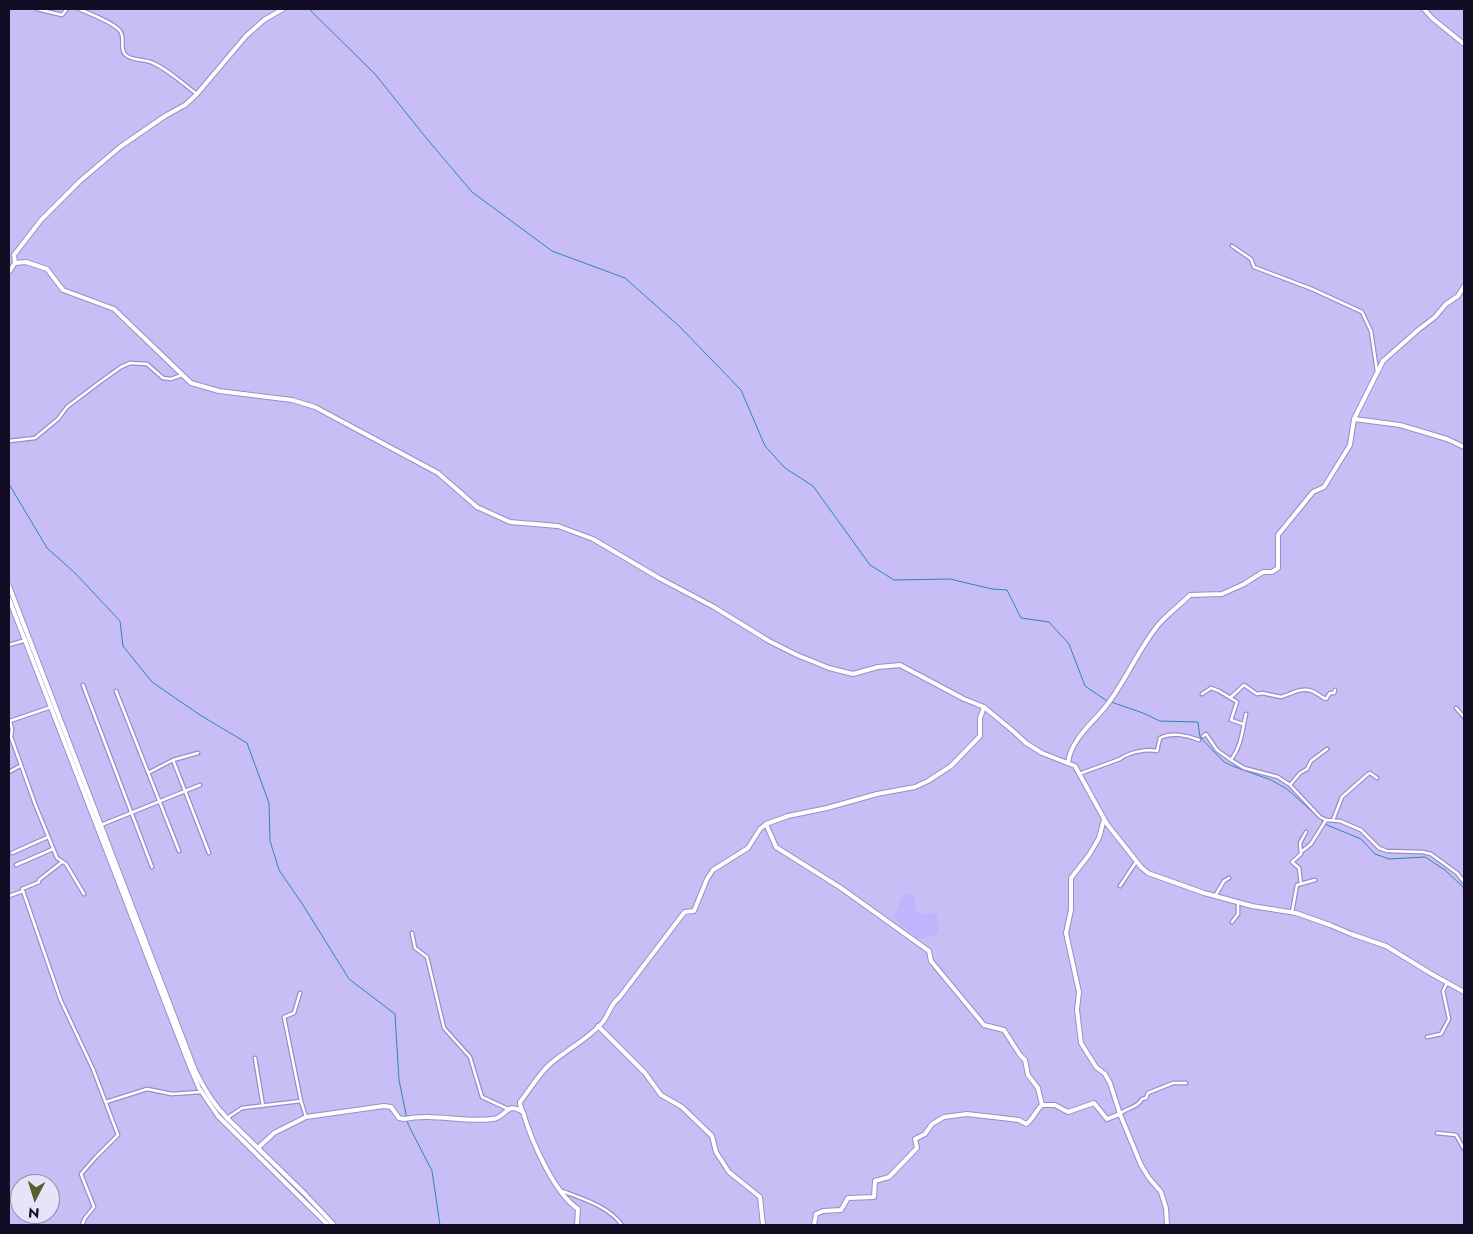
<!DOCTYPE html>
<style>
body{margin:0}
#map{position:relative;width:1473px;height:1234px;overflow:hidden;background:#c8bef5;font-family:Jost,sans-serif}
canvas{display:block}
.frame{position:absolute;inset:0;border:10px solid #120c24;pointer-events:none}
.north{position:absolute;left:10px;top:1174px;width:50px;height:50px;box-sizing:border-box;background:#e7e4f9;border:1px solid #928ea4;border-radius:50%;rotate:185deg;font-size:14px;font-weight:700;line-height:20px;text-align:center;color:#120c24}
.north::after{content:'';display:block;margin:auto;width:18px;height:22px;background:#5c5f2d;clip-path:polygon(50% 0,100% 100%,50% 72%,0 100%)}
</style>
<div id="map">
<canvas width="1473" height="1234"></canvas>
<div class="frame"></div>
<div class="north">N</div>
</div>
<script>
const ctx = document.querySelector('canvas').getContext('2d');
ctx.lineJoin = 'round';
function paint(path, color) { ctx.fillStyle = color; ctx.fill(path, 'evenodd'); }
function stroke(path, color, width, dash) { ctx.strokeStyle = color; ctx.lineWidth = width; ctx.lineCap = dash ? 'butt' : 'round'; ctx.setLineDash(dash || []); ctx.stroke(path); }
const built = new Path2D(`
 M 904,893 L 915,896 L 914,906 L 918,914 L 937,913 L 939,933 L 920,940 L 893,918 Z`);
const stream = new Path2D(`
 M 309,9 L 375,74 L 427,139 L 472,192 L 552,251 L 625,278 L 679,326 L 741,390 L 765,446 L 785,468 L 813,486 L 870,565 L 894,580 L 950,579 L 992,589 L 1007,590 L 1021,618 L 1049,622 L 1069,644 L 1085,686 L 1107,701
 M 9,484 L 47,548 L 75,573 L 120,621 L 123,646 L 152,682 L 200,715 L 247,743 L 269,803 L 270,841 L 279,870 L 303,905 L 349,979 L 395,1014 L 399,1080 L 408,1124 L 432,1171 L 440,1225
 M 1111,702 L 1143,713 L 1160,721 L 1198,722 L 1200,737 L 1224,762 L 1235,767 L 1271,780 L 1287,789 L 1327,825 L 1361,839 L 1375,854 L 1389,859 L 1425,857 L 1445,870 L 1463,887 L 1464,891`);
const street = new Path2D(`
 M 37,9 L 62,15 L 67,9
 M 79,9 C 90,14 113,22 120,31 C 126,38 118,50 127,56 C 135,61 145,59 153,63 C 169,70 183,84 197,94
 M 1232,246 L 1251,259 L 1254,267 L 1312,289 L 1362,312 L 1371,331 L 1377,371
 M 9,441 L 35,438 L 58,419 L 67,407 L 100,382 L 121,367 L 130,363 L 147,364 L 163,378 L 171,379 L 182,375
 M 9,645 L 26,640
 M 83,685 L 152,867
 M 116,691 L 179,851
 M 1202,694 L 1211,688 L 1219,691 L 1237,702 L 1231,720 L 1243,724
 M 1230,698 L 1244,685 L 1257,694 L 1262,693 L 1281,697 C 1291,694 1301,687 1312,691 C 1317,693 1321,697 1326,699 L 1330,693 L 1334,693 L 1335,690
 M 51,707 L 10,721 L 12,729 L 11,737 L 35,804 L 57,858 L 66,864 L 84,894
 M 1456,708 L 1464,717
 M 1203,736 L 1206,734 L 1217,750 L 1231,760 L 1244,768 L 1278,777 L 1290,785 L 1320,817 L 1326,820 L 1340,821 L 1361,830 L 1379,848 L 1387,851 L 1423,852 L 1431,854 L 1457,873 L 1464,882
 M 173,760 L 209,853
 M 1231,760 C 1242,745 1242,731 1246,714
 M 9,772 L 20,766
 M 148,773 L 173,760 L 198,753
 M 1079,774 L 1120,759 C 1129,752 1146,749 1157,751 L 1160,738 C 1171,732 1187,735 1199,740
 M 1290,785 L 1300,773 L 1307,769 L 1311,761 L 1327,749
 M 1333,820 L 1342,797 L 1368,774 L 1370,773 L 1377,778
 M 101,825 L 200,785
 M 1301,852 L 1311,844 L 1326,820
 M 12,853 L 48,837
 M 62,862 L 39,880 L 39,882 L 22,889 L 23,891 L 61,1001 L 93,1069 L 118,1135 L 96,1157 L 81,1174 L 94,1207 L 85,1218 L 82,1225
 M 16,865 L 53,849
 M 1301,884 L 1299,868 L 1292,862 L 1301,854 L 1300,843 L 1306,832
 M 1120,886 L 1136,862
 M 9,896 L 23,891
 M 1215,896 L 1224,881 L 1229,878
 M 1292,912 L 1297,885 L 1315,880
 M 1232,922 L 1238,914 L 1238,902
 M 412,933 L 415,948 L 427,957 L 444,1028 L 470,1057 L 482,1097 L 508,1109
 M 300,993 L 294,1013 L 284,1017 L 301,1101 L 306,1117
 M 1427,1037 L 1441,1034 L 1449,1019 L 1443,991 L 1447,983
 M 255,1058 L 263,1106
 M 106,1102 L 147,1089 L 172,1094 L 201,1092
 M 1121,1113 C 1129,1107 1137,1108 1142,1099 L 1146,1098 L 1148,1093 L 1173,1083 L 1186,1083
 M 227,1118 L 242,1108 L 301,1101
 M 1437,1133 L 1456,1135 L 1464,1149
 M 562,1191 C 583,1199 608,1206 622,1225`);
const secondary = new Path2D(`
 M 1424,9 L 1432,18 L 1464,44
 M 15,263 L 14,255 L 41,220 L 80,181 L 120,147 L 165,116 L 185,105 L 197,94 L 246,36 L 264,20 L 283,9
 M 9,272 L 15,263 L 26,262 L 47,269 L 63,290 L 114,309 L 191,383 L 219,391 L 292,400 L 315,407 L 438,473 L 477,507 L 510,522 L 558,526 L 593,539 L 659,578 L 714,607 L 769,641 L 797,655 L 829,668 L 853,674 L 878,667 L 900,665 L 964,699 L 984,707 L 1013,731 L 1026,743 L 1042,753 L 1075,766 L 1107,824 L 1141,867 L 1148,873 L 1204,893 L 1252,906 L 1296,913 L 1330,925 L 1351,934 L 1386,946 L 1430,973 L 1464,992
 M 1354,419 L 1400,425 L 1447,439 L 1464,447
 M 9,586 L 195,1070 C 204,1089 213,1104 227,1118 L 305,1194 L 334,1225
 M 9,599 L 190,1067 L 199,1088 L 218,1116 L 328,1225
 M 1068,763 C 1071,739 1092,724 1106,706 C 1126,681 1138,649 1159,624 C 1168,614 1180,605 1190,595 L 1222,594 L 1244,584 L 1263,572 L 1272,572 L 1278,568 L 1278,535 L 1313,492 L 1324,487 L 1350,445 L 1354,419 L 1383,361 L 1418,330 L 1435,317 L 1446,304 L 1458,296 L 1464,286
 M 1104,819 L 1099,838 L 1089,855 L 1071,878 L 1071,910 L 1066,933 L 1079,992 L 1077,1010 L 1081,1043 L 1096,1067 L 1105,1074 L 1110,1083 L 1120,1114 L 1141,1165 L 1149,1178 L 1161,1192 L 1166,1208 L 1167,1225
 M 766,824 L 776,847 L 841,888 L 929,951 L 931,961 L 984,1025 L 1004,1030 L 1020,1055 L 1025,1060 L 1028,1075 L 1038,1088 L 1042,1105
 M 598,1026 L 645,1073 L 661,1095 L 682,1107 L 712,1136 L 716,1152 L 729,1172 L 760,1197 L 763,1225
 M 522,1111 L 520,1104 L 520,1102 C 530,1090 538,1075 549,1065 C 566,1050 587,1040 602,1023 C 609,1015 610,1004 619,998 L 683,914 L 685,912 L 694,911 L 707,879 L 713,870 L 748,848 L 760,829 L 766,824 L 788,816 L 827,808 L 877,794 L 915,787 L 928,781 L 951,766 L 980,736 L 980,718 L 984,707
 M 258,1148 L 274,1133 L 306,1117 L 384,1106 L 391,1107 L 399,1118 L 404,1119 C 434,1113 464,1123 493,1119 C 507,1117 506,1101 523,1112 C 531,1140 554,1193 578,1209 L 577,1225
 M 814,1225 L 816,1214 L 823,1211 L 841,1210 L 848,1198 L 874,1197 L 875,1181 L 889,1177 L 917,1148 L 915,1139 L 925,1134 L 932,1124 L 944,1117 L 967,1114 L 1019,1120 L 1026,1124 C 1033,1120 1035,1111 1042,1105 L 1055,1105 L 1068,1112 L 1094,1103 L 1107,1119 L 1120,1114`);
paint(built, '#c1b3fe');
stroke(stream, '#2d87b0', 1);
stroke(street, '#998ccd', 5);
stroke(secondary, '#998ccd', 6);
stroke(street, '#fff', 2.5);
stroke(secondary, '#fff', 4);
</script>
